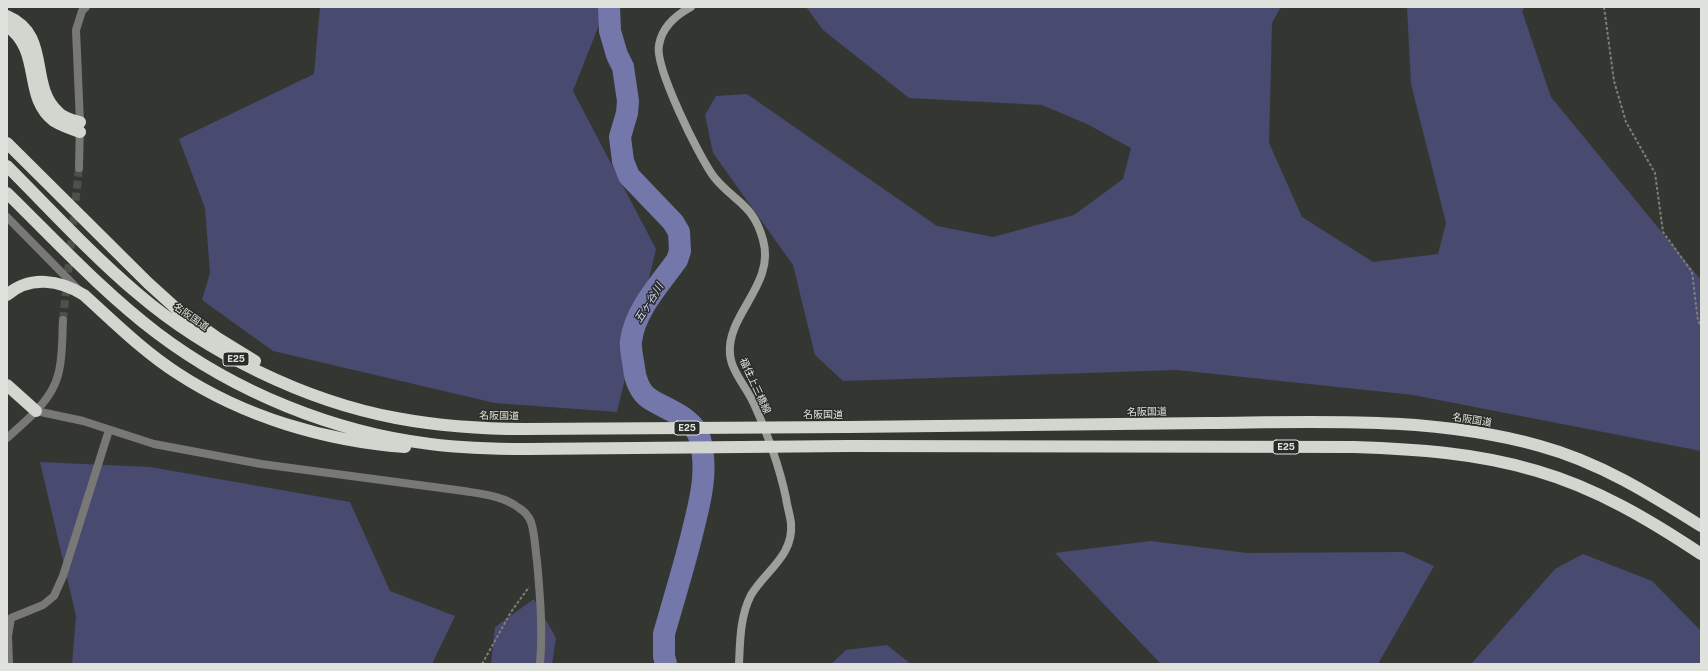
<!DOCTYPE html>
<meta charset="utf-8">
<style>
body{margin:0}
#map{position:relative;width:1708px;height:671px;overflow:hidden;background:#343731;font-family:"Public Sans",sans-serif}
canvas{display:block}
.frame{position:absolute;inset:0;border:8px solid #e0e2de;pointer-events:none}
</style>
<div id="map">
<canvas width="1708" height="671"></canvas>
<div class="frame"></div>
</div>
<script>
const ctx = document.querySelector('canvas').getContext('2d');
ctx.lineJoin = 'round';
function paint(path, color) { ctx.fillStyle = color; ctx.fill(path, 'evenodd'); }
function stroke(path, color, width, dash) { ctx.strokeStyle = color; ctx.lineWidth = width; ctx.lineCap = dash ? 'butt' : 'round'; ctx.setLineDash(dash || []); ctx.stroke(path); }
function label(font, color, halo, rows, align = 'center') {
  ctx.font = font + ' "Public Sans","Noto Sans JP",sans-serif'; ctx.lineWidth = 3; ctx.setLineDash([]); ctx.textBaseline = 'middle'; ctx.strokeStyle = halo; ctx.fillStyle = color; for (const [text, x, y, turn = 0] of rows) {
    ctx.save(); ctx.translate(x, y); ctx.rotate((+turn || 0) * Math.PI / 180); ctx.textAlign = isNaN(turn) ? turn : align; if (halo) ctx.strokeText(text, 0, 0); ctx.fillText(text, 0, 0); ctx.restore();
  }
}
const green = new Path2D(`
 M 320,7 L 606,7 L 573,91 L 656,249 L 617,412 L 495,403 L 273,351 L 202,300 L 210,273 L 205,208 L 179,139 L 314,74 Z
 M 806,7 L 1281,7 L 1272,23 L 1269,143 L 1302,217 L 1373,262 L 1438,254 L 1446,223 L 1411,84 L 1407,7 L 1525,7 L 1522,11 L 1551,97 L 1701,280 L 1701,451 L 1413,395 L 1177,370 L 843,381 L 815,355 L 793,265 L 713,153 L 705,115 L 716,96 L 747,94 L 937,226 L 993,237 L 1074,215 L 1123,179 L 1131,148 L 1087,124 L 1042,105 L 909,98 L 823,30 Z
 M 40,462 L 150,467 L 350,502 L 390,591 L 455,616 L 432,664 L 72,664 L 76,616 Z
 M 1150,541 L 1247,553 L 1403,552 L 1434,566 L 1378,664 L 1161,664 L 1055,553 Z
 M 1583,554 L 1652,581 L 1701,631 L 1701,664 L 1471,664 L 1555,569 Z
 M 534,599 L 556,638 L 552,664 L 491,664 L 495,627 Z
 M 887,645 L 911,664 L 831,664 L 846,650 Z`);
const river = new Path2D(`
 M 609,7 L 610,31 L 617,55 L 623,67 L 628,101 L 627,113 L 620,137 L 623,161 L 629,176 L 673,222 L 679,232 L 680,251 L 677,260 C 660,284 635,310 631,341 C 630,349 633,359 634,368 C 635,379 640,393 650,399 C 667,410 694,417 700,439 C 709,473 699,505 691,538 C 683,570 673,602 664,634 L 664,656 L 666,664`);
const tertiaryTunnel = new Path2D(`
 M 63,320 L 79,168`);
const path = new Path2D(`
 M 1604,7 L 1614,81 L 1626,122 L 1655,173 L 1663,232 L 1692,272 L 1698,321 L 1701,326
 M 482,664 L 511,612 L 529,587`);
const service = new Path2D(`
 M 7,217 L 78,289`);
const minor = new Path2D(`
 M 36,411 L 83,421 L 154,444 L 261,464 L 464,491 C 482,494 504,496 519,508 C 524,511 529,517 531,522 C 535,534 535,548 537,561 C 540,595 543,629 540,664
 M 9,664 L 8,636 L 11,618 L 43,605 L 54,596 L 63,576 L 109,430`);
const tertiary = new Path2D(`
 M 79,168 L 80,122 L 76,30 L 82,11 L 86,7
 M 7,438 C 26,421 52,400 58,375 C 63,358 62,337 63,320`);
const secondary = new Path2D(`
 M 691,7 C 676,15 662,27 659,45 C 654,66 700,159 714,177 C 734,202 753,203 763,240 C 776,284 726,315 730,354 C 731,371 747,388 754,404 C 768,435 779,465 786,498 C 787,506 790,515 791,523 C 794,556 765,571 751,595 C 740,616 740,642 739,664`);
const motorway = new Path2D(`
 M 7,16 C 52,35 28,85 58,112 C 63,118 72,120 80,122
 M 7,26 C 43,51 22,97 54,121 C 62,126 71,129 80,132
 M 7,143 L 148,283 L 180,312 L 216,337 L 255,361
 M 7,166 C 50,209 91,254 137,293 C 207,353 305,401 396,418 C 439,426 482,429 525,429
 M 7,193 C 56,241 103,292 157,333 C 235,392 333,432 430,444 C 462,448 494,449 527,449
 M 7,295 C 30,275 60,280 84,295 C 114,322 143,351 177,373 C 244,417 325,441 405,447
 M 7,385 L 36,411
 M 848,427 C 968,426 1088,425 1209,423 C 1319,422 1433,416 1540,446 C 1599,462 1650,494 1701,526
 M 849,446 L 1354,447 C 1415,449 1478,453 1537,471 C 1596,488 1650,520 1701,554`);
const motorwayBridge = new Path2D(`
 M 525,429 L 848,427
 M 527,449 L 849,446`);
const shields = [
 [236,359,26],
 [687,428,26],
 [1286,447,26]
];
const shieldNames = [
 ["E25",236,359],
 ["E25",687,428],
 ["E25",1286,447]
];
const streetNames = [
 ["名阪国道",191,317,35],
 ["福住上三橋線",755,386,65],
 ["名阪国道",1147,412,-1],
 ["名阪国道",823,415],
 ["名阪国道",499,416,1],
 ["名阪国道",1472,420,9]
];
const waterNames = [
 ["五ヶ谷川",649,303,-58]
];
paint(green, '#484a70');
stroke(river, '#7477aa', 22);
stroke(tertiaryTunnel, '#4e514b', 8, [8, 4]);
stroke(path, '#7c7f79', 2, [3, 2]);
stroke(service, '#787976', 8);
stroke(minor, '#787976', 8);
stroke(tertiary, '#787976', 8);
stroke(secondary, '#9c9f9a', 8);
stroke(motorway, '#d2d6ce', 12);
stroke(motorwayBridge, '#d2d6ce', 12);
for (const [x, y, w] of shields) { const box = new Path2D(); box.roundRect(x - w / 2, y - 7, w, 14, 3); ctx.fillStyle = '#2a2d27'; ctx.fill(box); stroke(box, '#e0e2de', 1); }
label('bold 9px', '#e0e2de', null, shieldNames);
label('10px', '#e0e2de', '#2a2d27', streetNames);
label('italic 11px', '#cbcffd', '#2a2d27', waterNames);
</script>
